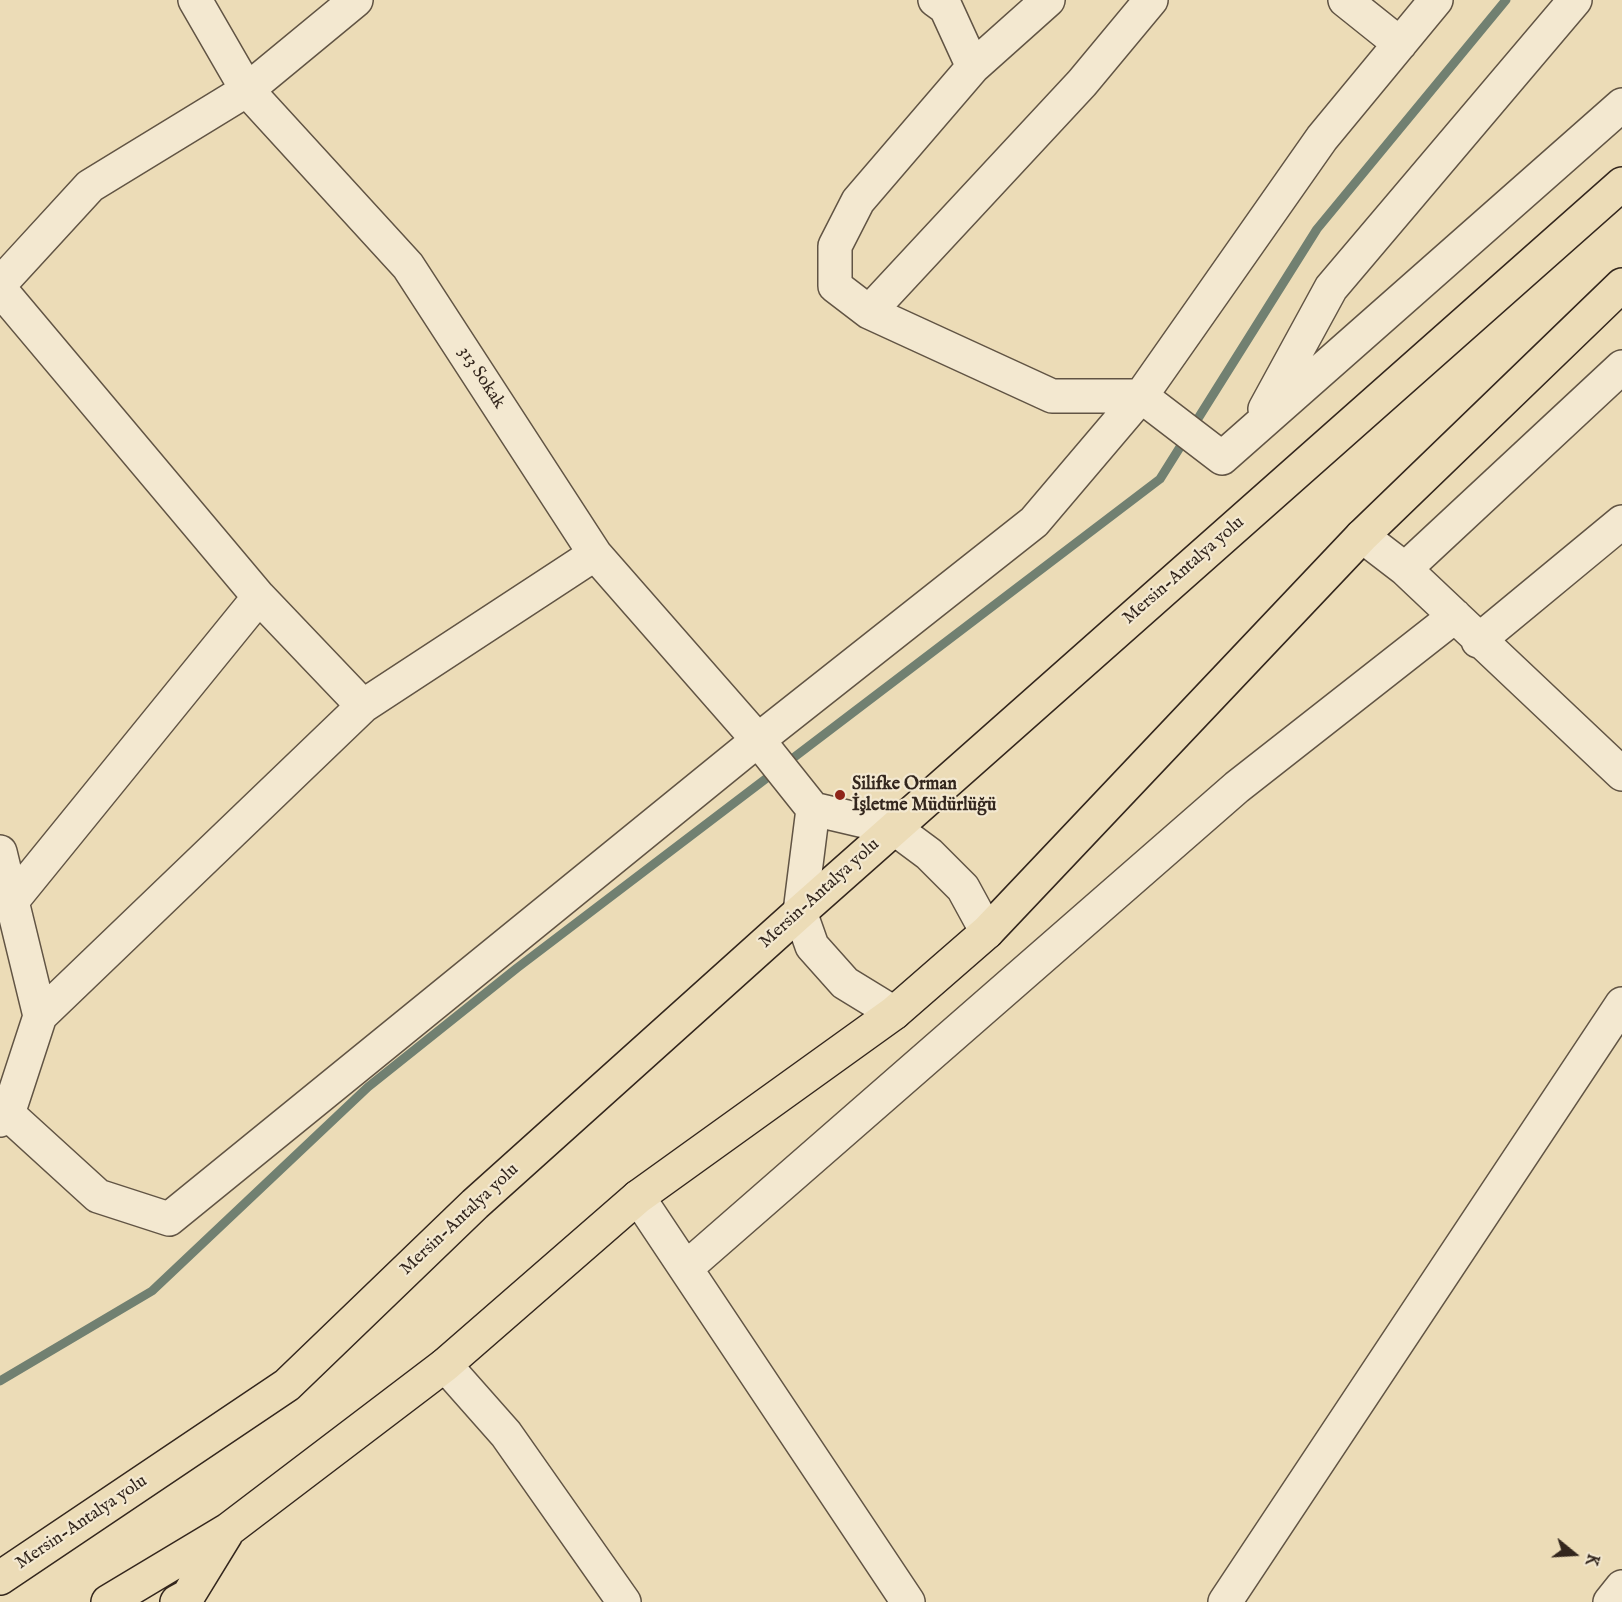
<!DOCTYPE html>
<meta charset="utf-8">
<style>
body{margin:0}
#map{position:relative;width:1622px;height:1602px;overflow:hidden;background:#ecdcb7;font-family:"IM FELL English",serif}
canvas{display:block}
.north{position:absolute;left:1544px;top:1524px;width:60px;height:60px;-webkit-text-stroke:4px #f3e8d0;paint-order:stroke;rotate:108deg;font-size:16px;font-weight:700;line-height:24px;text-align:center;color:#33261d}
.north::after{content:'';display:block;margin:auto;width:21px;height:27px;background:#33261d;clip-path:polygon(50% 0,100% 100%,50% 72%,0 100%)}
</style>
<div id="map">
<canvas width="1622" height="1602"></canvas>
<div class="north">K</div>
</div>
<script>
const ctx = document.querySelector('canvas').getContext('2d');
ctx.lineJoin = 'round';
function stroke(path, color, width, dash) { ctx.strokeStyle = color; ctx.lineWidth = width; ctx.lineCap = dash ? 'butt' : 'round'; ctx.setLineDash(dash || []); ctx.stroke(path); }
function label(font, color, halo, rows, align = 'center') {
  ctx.font = font + ' "IM FELL English",serif'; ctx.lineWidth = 4.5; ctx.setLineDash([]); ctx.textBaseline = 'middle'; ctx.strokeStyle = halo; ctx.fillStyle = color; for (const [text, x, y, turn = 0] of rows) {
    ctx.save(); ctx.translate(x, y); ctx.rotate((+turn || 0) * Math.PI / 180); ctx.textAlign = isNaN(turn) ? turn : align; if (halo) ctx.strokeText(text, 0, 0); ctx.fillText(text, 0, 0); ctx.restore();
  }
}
const stream = new Path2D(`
 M 0,1381 L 152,1291 L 368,1087 L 517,968 L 1160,479 L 1317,229 L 1506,0`);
const minor = new Path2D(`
 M 195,0 L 247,90 L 408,266 L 595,554 L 758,740 L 813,809 L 894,828 L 929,854 L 963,888 L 987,932
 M 935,0 L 946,8 L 973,67
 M 1048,0 L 973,67 L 858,201 L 835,246 L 835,286 L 869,312 L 1052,396 L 1141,396 L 1222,458 L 1622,105
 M 1345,0 L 1400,44
 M 0,284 L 90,186 L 247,90 L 356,0
 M 0,289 L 259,597 L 363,706
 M 869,312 L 1082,83 L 1151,0
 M 1265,409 L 1331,288 L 1575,0
 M 1362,536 L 1405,569 L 1622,774
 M 1405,569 L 1622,367
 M 1478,641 L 1622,522
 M 813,809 L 800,912 L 812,946 L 845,983 L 894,1013
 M 0,852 L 40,1016 L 8,1114 L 0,1120
 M 12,901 L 259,597
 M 40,1016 L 363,706 L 595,554
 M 8,1114 L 98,1196 L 169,1219 L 758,740 L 1034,522 L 1141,396 L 1322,138 L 1436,0
 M 638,1197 L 908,1602
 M 686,1268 L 1237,787 L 1455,616
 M 445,1365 L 506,1434 L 624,1602
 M 1225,1602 L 1622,1004
 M 1610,1602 L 1622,1587`);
const highway = new Path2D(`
 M 0,1578 L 287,1385 L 475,1204 L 800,912 L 1622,184
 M 108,1602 L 228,1530 L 445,1365 L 638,1197 L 894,1013 L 987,932 L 1362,536 L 1622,285
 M 177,1602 L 188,1596 L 226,1534`);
const markers = [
 [840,795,6,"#8f2418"]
];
const streetNames = [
 ["313 Sokak",481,378,57],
 ["Mersin-Antalya yolu",1184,571,-41],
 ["Mersin-Antalya yolu",820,894,-42],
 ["Mersin-Antalya yolu",460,1220,-43],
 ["Mersin-Antalya yolu",82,1523,-34]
];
const poiNames = [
 ["Silifke Orman",852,785],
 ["İşletme Müdürlüğü",852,806]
];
stroke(stream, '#718071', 9);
stroke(minor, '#615444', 36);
stroke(highway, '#33261d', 36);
stroke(minor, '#f3e8d0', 33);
stroke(highway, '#ecdcb7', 33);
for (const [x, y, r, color] of markers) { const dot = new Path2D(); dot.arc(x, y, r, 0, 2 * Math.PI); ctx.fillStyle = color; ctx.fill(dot); stroke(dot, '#f3e8d0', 2); }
label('18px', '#33261d', '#f3e8d0', streetNames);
label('bold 18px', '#33261d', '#f3e8d0', poiNames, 'left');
</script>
